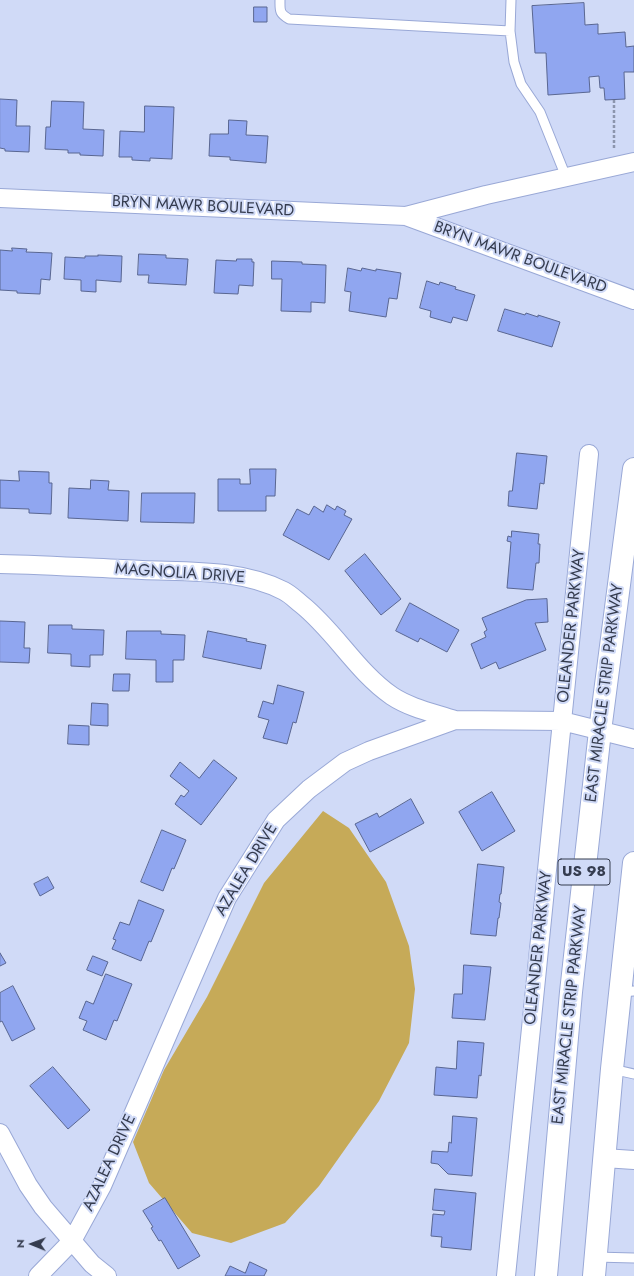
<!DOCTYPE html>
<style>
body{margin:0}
#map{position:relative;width:634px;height:1276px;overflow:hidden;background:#d0daf7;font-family:Jost,sans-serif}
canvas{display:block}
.north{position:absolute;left:12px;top:1224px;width:40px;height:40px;-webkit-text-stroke:3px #d0daf7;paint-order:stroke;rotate:271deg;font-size:11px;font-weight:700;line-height:16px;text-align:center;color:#353c4f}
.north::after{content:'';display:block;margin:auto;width:14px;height:18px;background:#353c4f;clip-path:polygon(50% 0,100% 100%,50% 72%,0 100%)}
</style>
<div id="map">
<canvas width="634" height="1276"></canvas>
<div class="north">N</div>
</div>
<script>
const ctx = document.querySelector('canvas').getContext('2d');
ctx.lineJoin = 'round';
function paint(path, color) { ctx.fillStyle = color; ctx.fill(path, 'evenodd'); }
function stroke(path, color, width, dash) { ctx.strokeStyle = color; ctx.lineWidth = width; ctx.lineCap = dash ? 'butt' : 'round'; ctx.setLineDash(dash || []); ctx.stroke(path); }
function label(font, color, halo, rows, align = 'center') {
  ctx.font = font + ' Jost,sans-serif'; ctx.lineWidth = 4; ctx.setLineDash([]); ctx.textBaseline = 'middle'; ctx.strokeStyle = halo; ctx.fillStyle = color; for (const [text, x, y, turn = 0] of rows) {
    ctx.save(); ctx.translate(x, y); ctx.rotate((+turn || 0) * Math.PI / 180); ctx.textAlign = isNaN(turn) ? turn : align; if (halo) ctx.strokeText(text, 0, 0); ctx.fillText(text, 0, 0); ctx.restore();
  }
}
const green = new Path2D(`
 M 323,811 L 349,828 L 386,882 L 409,946 L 415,989 L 409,1043 L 379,1101 L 319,1186 L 285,1223 L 231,1243 L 192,1233 L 149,1183 L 133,1142 L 164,1070 L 207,997 L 264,883 Z`);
const building = new Path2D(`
 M 584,3 L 585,25 L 598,24 L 598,34 L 625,32 L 626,47 L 634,46 L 634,72 L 624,72 L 625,99 L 605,100 L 604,88 L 600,88 L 599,76 L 589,77 L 590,92 L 548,95 L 546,53 L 535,53 L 532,6 Z
 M 254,7 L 267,7 L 267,22 L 254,22 Z
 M 0,99 L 17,100 L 16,126 L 30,126 L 29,152 L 5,151 L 5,149 L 0,148 Z
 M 52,101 L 84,102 L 83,129 L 104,130 L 103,156 L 80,155 L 80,153 L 68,153 L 68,150 L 45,149 L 46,127 L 50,127 Z
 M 145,106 L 174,107 L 172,159 L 150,158 L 150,161 L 132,160 L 132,157 L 119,157 L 120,131 L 144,132 Z
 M 229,120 L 247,121 L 246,135 L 268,136 L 266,163 L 230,160 L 230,157 L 209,156 L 210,134 L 228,134 Z
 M 12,248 L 27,249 L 26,252 L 52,253 L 50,280 L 41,279 L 40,294 L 17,293 L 17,291 L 0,290 L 0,250 L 12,251 Z
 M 139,254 L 166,255 L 166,258 L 188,259 L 186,285 L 148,283 L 149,275 L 138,275 Z
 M 98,255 L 122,256 L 121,282 L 96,280 L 96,292 L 81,291 L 81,280 L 64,279 L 65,257 L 85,258 L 85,256 L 98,256 Z
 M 237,259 L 252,259 L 252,262 L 254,262 L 253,286 L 239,285 L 238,294 L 214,293 L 216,260 L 236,261 Z
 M 272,261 L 302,262 L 302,264 L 326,265 L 325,303 L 311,302 L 311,312 L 281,311 L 282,279 L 272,279 Z
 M 348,268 L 361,271 L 362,268 L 376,271 L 376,269 L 401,273 L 397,299 L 389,298 L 386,317 L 349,311 L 351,292 L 345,291 Z
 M 427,281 L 439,285 L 440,282 L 456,287 L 455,289 L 475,295 L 467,321 L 453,317 L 451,323 L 430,317 L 431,311 L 420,308 Z
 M 505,309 L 525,315 L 526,313 L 538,317 L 538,315 L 560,322 L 552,347 L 498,331 Z
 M 517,453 L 547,456 L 544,484 L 540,483 L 537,509 L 508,506 L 509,491 L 512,491 Z
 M 250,469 L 276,469 L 275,496 L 266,496 L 266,511 L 218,511 L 218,479 L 240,479 L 240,484 L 250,484 Z
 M 19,471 L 49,472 L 49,483 L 52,483 L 51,514 L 29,513 L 29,509 L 0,508 L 0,480 L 19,481 Z
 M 91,480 L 109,481 L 108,490 L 129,491 L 128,521 L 68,518 L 69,488 L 90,489 Z
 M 142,493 L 195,493 L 194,523 L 141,522 Z
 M 327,505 L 335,510 L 337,506 L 346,511 L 344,515 L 352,519 L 329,560 L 283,535 L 297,509 L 309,515 L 314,506 L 323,512 Z
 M 512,531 L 539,534 L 538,544 L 540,544 L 539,563 L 536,563 L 533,590 L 507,588 L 511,542 L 507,541 L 508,536 L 511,537 Z
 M 365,554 L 401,599 L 381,615 L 345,571 Z
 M 547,599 L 548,622 L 535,623 L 546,650 L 499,669 L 496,662 L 481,669 L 471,644 L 486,637 L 484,632 L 487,630 L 482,618 L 526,600 Z
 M 410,603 L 459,630 L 447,652 L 420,638 L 418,642 L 396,631 Z
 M 0,621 L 25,622 L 24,648 L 30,648 L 29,663 L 0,662 Z
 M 49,625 L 72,625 L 72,629 L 104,630 L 103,655 L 90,655 L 90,667 L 71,666 L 71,654 L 48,653 Z
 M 127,631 L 161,631 L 161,634 L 185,635 L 184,660 L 173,660 L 173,682 L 156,682 L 156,660 L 126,659 Z
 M 208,631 L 247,639 L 246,641 L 266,645 L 261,669 L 203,657 Z
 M 114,674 L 130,674 L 129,691 L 113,691 Z
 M 278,685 L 304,692 L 296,723 L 293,722 L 287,744 L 263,738 L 269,720 L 258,717 L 263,701 L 273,704 Z
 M 92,703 L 108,704 L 108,726 L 91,725 Z
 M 69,725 L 89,726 L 89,745 L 68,744 Z
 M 214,760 L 237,778 L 201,825 L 175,804 L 181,795 L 184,797 L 189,791 L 170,776 L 180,762 L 199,778 Z
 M 492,792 L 515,831 L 482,851 L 459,812 Z
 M 411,799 L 424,823 L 370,852 L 355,824 L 377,813 L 379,817 Z
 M 162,830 L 186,840 L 174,869 L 172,868 L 163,891 L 141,882 Z
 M 478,864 L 504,867 L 501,894 L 500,894 L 499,902 L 501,903 L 499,918 L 498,918 L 496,936 L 471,934 Z
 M 48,877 L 54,888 L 40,896 L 34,884 Z
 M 139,900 L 164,910 L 151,942 L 149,941 L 141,961 L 112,949 L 116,940 L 113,939 L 120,922 L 129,925 Z
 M 0,953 L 6,963 L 0,966 Z
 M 93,956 L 108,962 L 102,976 L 87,970 Z
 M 464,965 L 491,967 L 485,1020 L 452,1018 L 454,994 L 462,994 Z
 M 106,974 L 132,984 L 117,1021 L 114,1020 L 106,1040 L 83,1030 L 87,1021 L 79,1018 L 86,1001 L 93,1004 Z
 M 13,986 L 35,1029 L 12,1041 L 2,1021 L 0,1022 L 0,993 Z
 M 458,1041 L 484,1043 L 481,1076 L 479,1075 L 477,1098 L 434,1095 L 436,1067 L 456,1069 Z
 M 53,1067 L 90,1110 L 68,1129 L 30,1086 Z
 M 453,1116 L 477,1118 L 472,1176 L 448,1174 L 438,1164 L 431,1163 L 432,1151 L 448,1152 L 449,1142 L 451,1143 Z
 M 435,1189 L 476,1193 L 471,1250 L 441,1247 L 442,1237 L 431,1236 L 433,1214 L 444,1215 L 445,1211 L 433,1210 Z
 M 165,1198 L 200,1256 L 178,1269 L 161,1240 L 159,1241 L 151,1228 L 153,1227 L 143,1211 Z
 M 250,1262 L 267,1270 L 264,1276 L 225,1276 L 230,1266 L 245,1273 Z`);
const path = new Path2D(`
 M 614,100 L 614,148`);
const lane = new Path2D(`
 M 280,0 C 280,11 279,13 289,19 L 510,31
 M 511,0 L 510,31 L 514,62 L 521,84 L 540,112 L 566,177
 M 620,992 L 634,991
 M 612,1069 L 634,1074
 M 595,1257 L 634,1258`);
const street = new Path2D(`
 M 0,198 L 406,216 L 486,195 L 634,162
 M 406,216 L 634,300
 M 0,564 C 47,565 95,568 142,570 C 189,572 242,569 284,591 C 290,594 296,600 301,604 C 335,631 356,671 392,696 C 410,708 434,713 455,720
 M 0,1133 L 28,1185 L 43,1207 L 92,1264 L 107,1276
 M 604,1158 L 634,1160
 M 38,1276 L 72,1241 L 102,1186 L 227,898 L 276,820 L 309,789 L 345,762 L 369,751 L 455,720 L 562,721 L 634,739
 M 506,1276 L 589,454`);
const highway = new Path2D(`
 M 546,1276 L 571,992 L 600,731 L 634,469
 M 594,1276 L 612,1069 L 634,863`);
const shields = [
 [584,872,52]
];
const shieldNames = [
 ["US 98",584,872]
];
const streetNames = [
 ["BRYN MAWR BOULEVARD",203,207,3],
 ["BRYN MAWR BOULEVARD",520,258,20],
 ["MAGNOLIA DRIVE",180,574,4],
 ["OLEANDER PARKWAY",572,626,-84],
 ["EAST MIRACLE STRIP PARKWAY",605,693,-83],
 ["AZALEA DRIVE",247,870,-59],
 ["OLEANDER PARKWAY",539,948,-84],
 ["EAST MIRACLE STRIP PARKWAY",570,1015,-84],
 ["AZALEA DRIVE",110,1163,-65]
];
paint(green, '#c6aa58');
paint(building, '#90a6f0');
stroke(building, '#596691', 1);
stroke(lane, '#99a8d6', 11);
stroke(street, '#99a8d6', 20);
stroke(highway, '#99a8d6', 24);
stroke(path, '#8c95ad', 2.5, [3, 2]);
stroke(lane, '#fff', 9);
stroke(street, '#fff', 18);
stroke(highway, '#fff', 22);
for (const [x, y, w] of shields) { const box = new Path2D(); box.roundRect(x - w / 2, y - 13, w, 26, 3); ctx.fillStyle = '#d0daf7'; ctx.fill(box); stroke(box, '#353c4f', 1); }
label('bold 15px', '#353c4f', null, shieldNames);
label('16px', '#353c4f', '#d0daf7', streetNames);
</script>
